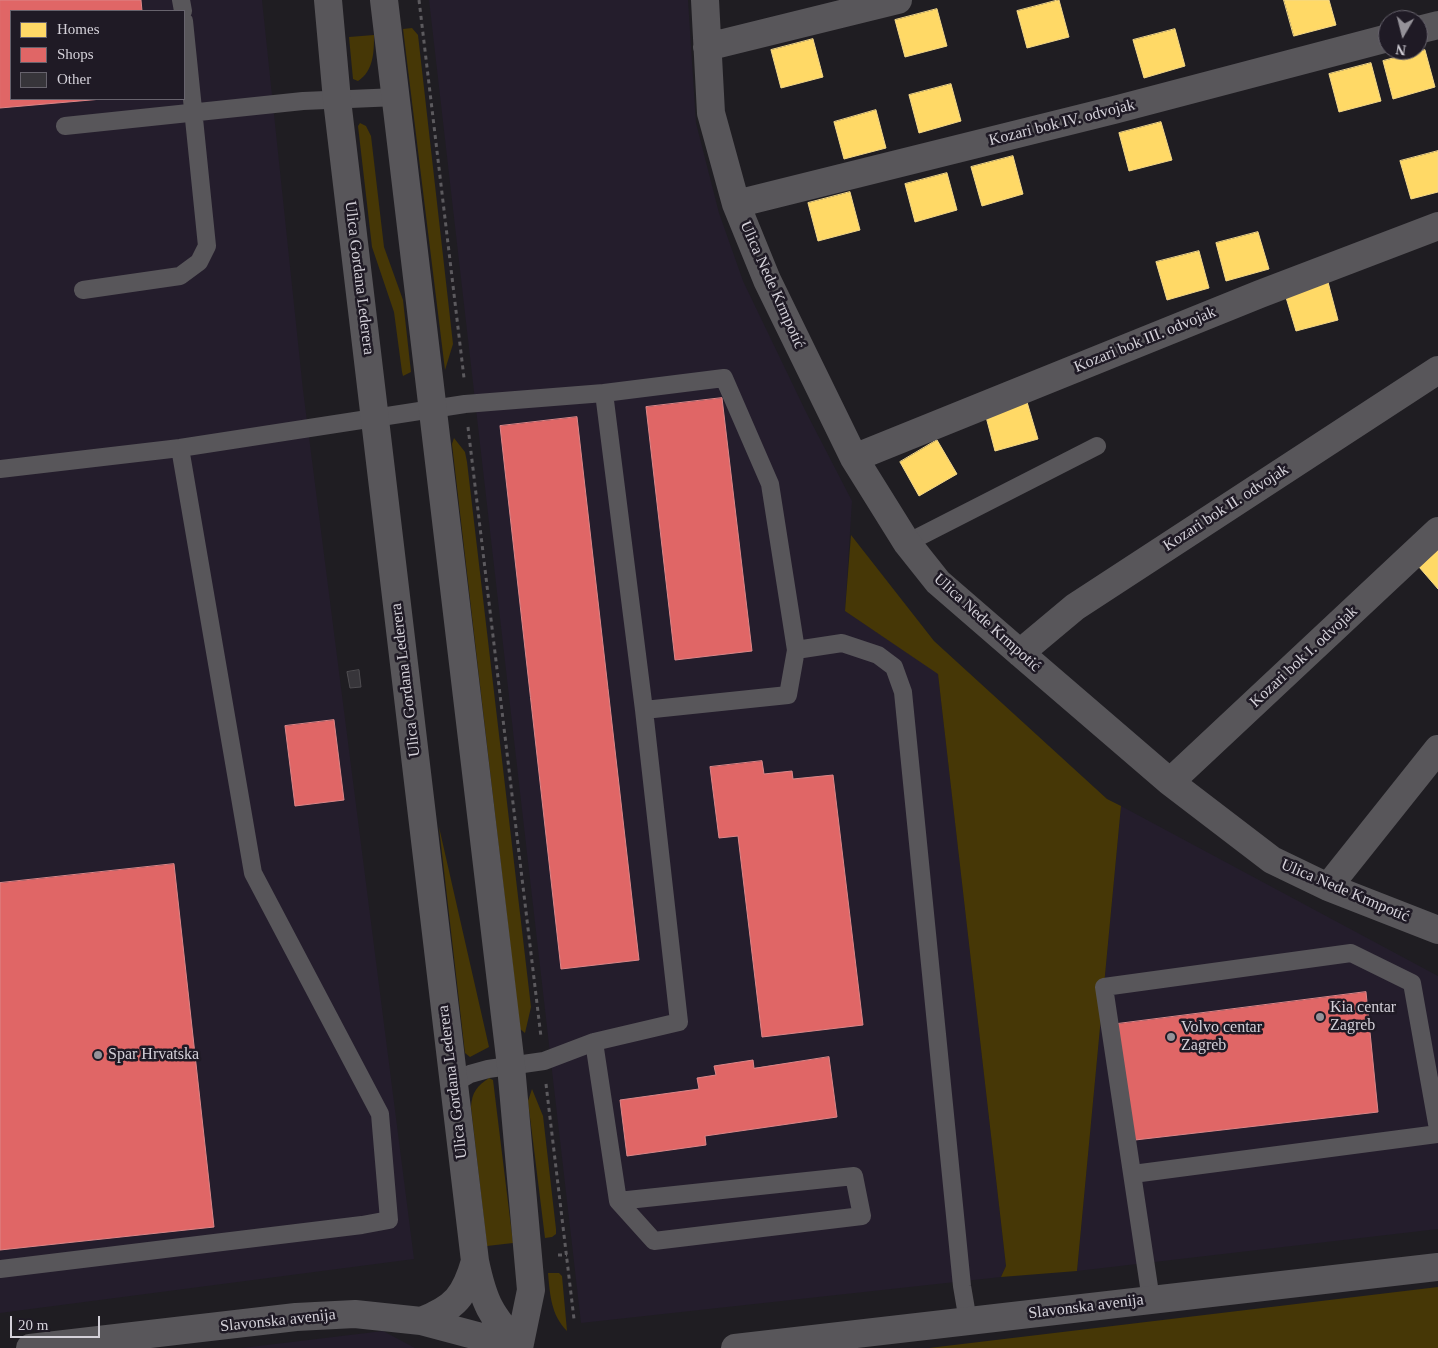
<!DOCTYPE html>
<meta charset="utf-8">
<style>
body{margin:0}
#map{position:relative;width:1438px;height:1348px;overflow:hidden;background:#1f1d22;font-family:Georgia,serif}
canvas{display:block}
.legend{position:absolute;left:10px;top:10px;width:175px;height:90px;box-sizing:border-box;background:#1f1a25;border:1px solid #67636d;margin:0;padding:6px 9px;list-style:none;font-size:15px;color:#d4d1d9}
.legend li{display:flex;align-items:center;gap:10px;height:25px}
.legend b{width:25px;border:1px solid #67636d}
.north{position:absolute;left:1378px;top:10px;width:50px;height:50px;box-sizing:border-box;background:#1f1a25;border:1px solid #67636d;border-radius:50%;rotate:188deg;font-size:14px;font-weight:700;line-height:20px;text-align:center;color:#d4d1d9}
.north::after{content:'';display:block;margin:auto;width:18px;height:22px;background:#959299;clip-path:polygon(50% 0,100% 100%,50% 72%,0 100%)}
.scale{position:absolute;left:10px;top:1316px;width:90px;height:22px;box-sizing:border-box;border:2px solid #d4d1d9;border-top:0;padding-left:6px;font-size:15px;line-height:18px;white-space:nowrap;color:#d4d1d9;-webkit-text-stroke:4px #1f1a25;paint-order:stroke}
</style>
<div id="map">
<canvas width="1438" height="1348"></canvas>
<ul class="legend">
<li><b style="height:14px;background:#ffd966"></b>Homes</li>
<li><b style="height:14px;background:#e06666"></b>Shops</li>
<li><b style="height:14px;background:#37353a"></b>Other</li>
</ul>
<div class="north">N</div>
<div class="scale">20 m</div>
</div>
<script>
const ctx = document.querySelector('canvas').getContext('2d');
ctx.lineJoin = 'round';
function paint(path, color) { ctx.fillStyle = color; ctx.fill(path, 'evenodd'); }
function stroke(path, color, width, dash) { ctx.strokeStyle = color; ctx.lineWidth = width; ctx.lineCap = dash ? 'butt' : 'round'; ctx.setLineDash(dash || []); ctx.stroke(path); }
function label(font, color, halo, rows, align = 'center') {
  ctx.font = font + ' Georgia,serif'; ctx.lineWidth = 5; ctx.setLineDash([]); ctx.textBaseline = 'middle'; ctx.strokeStyle = halo; ctx.fillStyle = color; for (const [text, x, y, turn = 0] of rows) {
    ctx.save(); ctx.translate(x, y); ctx.rotate((+turn || 0) * Math.PI / 180); ctx.textAlign = isNaN(turn) ? turn : align; if (halo) ctx.strokeText(text, 0, 0); ctx.fillText(text, 0, 0); ctx.restore();
  }
}
const built = new Path2D(`
 M 0,0 L 262,0 L 303,390 L 414,1259 L 0,1313 ZM 11,11 L 184,11 L 184,99 L 11,99 Z
 M 429,0 L 688,0 L 696,123 L 719,213 L 743,281 L 806,412 L 852,501 L 845,611 L 938,673 L 1006,1266 L 1001,1277 L 581,1323 Z
 M 1121,806 L 1438,976 L 1438,1229 L 1077,1271 Z
 M 383,1331 L 415,1348 L 242,1348 Z`);
const green = new Path2D(`
 M 412,28 L 418,35 L 453,344 L 445,370 L 403,29 Z
 M 374,35 C 374,51 374,71 358,81 L 353,79 L 349,37 Z
 M 360,123 L 366,126 L 371,136 L 384,247 L 403,300 L 411,372 L 403,376 L 402,372 L 394,312 L 372,247 L 358,126 Z
 M 454,438 L 465,452 L 467,462 L 531,1007 L 525,1033 L 520,1029 L 452,444 Z
 M 851,535 L 934,641 L 1107,799 L 1121,806 L 1077,1271 L 1001,1277 L 1006,1266 L 938,674 L 845,611 Z
 M 439,827 L 489,1047 L 470,1057 L 465,1053 Z
 M 489,1078 L 493,1080 L 513,1243 L 487,1246 L 471,1107 C 472,1092 477,1086 489,1078 Z
 M 532,1089 L 543,1116 L 556,1229 L 556,1234 L 552,1237 L 545,1238 L 528,1101 Z
 M 548,1273 L 559,1273 L 562,1276 L 567,1331 C 551,1315 550,1295 548,1273 Z
 M 1438,1287 L 1438,1348 L 929,1348 Z`);
const homes = new Path2D(`
 M 1059,0 L 1069,37 L 1027,48 L 1017,11 Z
 M 1284,0 L 1329,0 L 1336,25 L 1294,36 Z
 M 937,9 L 947,46 L 905,57 L 895,20 Z
 M 1175,29 L 1185,66 L 1144,78 L 1133,40 Z
 M 813,39 L 823,77 L 781,88 L 771,50 Z
 M 1425,50 L 1435,87 L 1393,99 L 1383,61 Z
 M 1371,63 L 1381,101 L 1339,112 L 1329,74 Z
 M 951,84 L 961,121 L 919,133 L 909,95 Z
 M 876,110 L 886,148 L 844,159 L 834,122 Z
 M 1161,122 L 1172,160 L 1129,171 L 1119,133 Z
 M 1438,151 L 1438,192 L 1411,199 L 1400,161 Z
 M 1013,156 L 1023,194 L 982,206 L 971,167 Z
 M 947,173 L 957,210 L 915,222 L 905,184 Z
 M 850,192 L 860,230 L 818,241 L 808,203 Z
 M 1258,232 L 1269,269 L 1226,281 L 1216,243 Z
 M 1199,251 L 1209,288 L 1167,300 L 1156,262 Z
 M 1328,282 L 1338,320 L 1296,331 L 1285,294 Z
 M 1027,402 L 1038,439 L 995,451 L 985,413 Z
 M 937,440 L 957,474 L 919,496 L 900,462 Z
 M 1438,550 L 1438,589 L 1419,567 Z`);
const shops = new Path2D(`
 M 0,0 L 141,0 L 142,11 L 11,11 L 11,99 L 102,99 L 0,108 Z
 M 722,398 L 752,651 L 675,660 L 646,407 Z
 M 577,417 L 639,960 L 561,969 L 500,426 Z
 M 334,720 L 344,800 L 295,806 L 285,726 Z
 M 762,761 L 764,774 L 792,771 L 793,779 L 833,775 L 863,1025 L 762,1037 L 738,836 L 719,838 L 710,767 Z
 M 174,864 L 214,1227 L 0,1250 L 0,883 Z
 M 1366,992 L 1378,1112 L 1135,1140 L 1117,1024 Z
 M 829,1057 L 837,1117 L 705,1136 L 706,1145 L 627,1156 L 620,1100 L 699,1089 L 697,1078 L 716,1075 L 714,1066 L 753,1060 L 754,1068 Z`);
const building = new Path2D(`
 M 359,670 L 361,687 L 350,688 L 347,672 Z`);
const path = new Path2D(`
 M 419,0 L 464,378
 M 468,427 L 541,1037
 M 546,1084 L 574,1319
 M 558,1255 L 567,1255`);
const service = new Path2D(`
 M 181,0 L 183,11
 M 65,126 L 303,101 L 397,97
 M 83,290 L 180,276 L 199,262 L 207,246 L 184,21
 M 0,469 L 180,448 L 465,404 L 604,393 L 724,378 L 770,484 L 796,650 L 788,695 L 644,710
 M 907,543 L 1097,446
 M 796,650 L 842,643 L 878,655 L 894,667 L 903,692 L 962,1286 L 968,1321
 M 594,1042 L 618,1201 L 654,1241 L 862,1216 L 854,1176 L 618,1201
 M 453,1084 L 470,1074 L 488,1069 L 544,1061 L 594,1042 L 679,1022 L 644,710 L 604,393
 M 1133,1174 L 1438,1134
 M 0,1269 L 362,1225 L 389,1220 L 380,1114 L 253,873 L 180,448
 M 1151,1300 L 1104,987 L 1351,953 L 1412,983 L 1438,1129`);
const minor = new Path2D(`
 M 705,0 L 711,113 L 736,204 L 767,280 L 854,458 L 907,543 L 938,582 L 1020,653 L 1170,782 L 1272,860 L 1328,887 L 1438,930
 M 1418,30 L 1438,25
 M 707,47 L 898,0
 M 736,204 L 1114,110 L 1388,38
 M 854,458 L 1260,294 L 1438,226
 M 1020,653 L 1075,607 L 1438,370
 M 1170,782 L 1438,531
 M 1328,887 L 1438,749
 M 735,1348 L 1438,1267`);
const tertiary = new Path2D(`
 M 328,0 L 337,100 L 475,1261 C 484,1304 491,1315 519,1347
 M 384,0 L 511,1066 L 531,1290 L 519,1348
 M 421,1321 C 455,1308 465,1296 475,1261
 M 30,1348 L 296,1317 L 355,1314 L 421,1321 L 519,1347`);
const markers = [
 [1320,1017,5,"#959299"],
 [1171,1037,5,"#959299"],
 [98,1055,5,"#959299"]
];
const streetNames = [
 ["Kozari bok IV. odvojak",1062,123,-14],
 ["Ulica Gordana Lederera",359,278,83],
 ["Ulica Nede Krmpotić",772,285,66],
 ["Kozari bok III. odvojak",1145,340,-22],
 ["Kozari bok II. odvojak",1226,508,-33],
 ["Ulica Nede Krmpotić",987,623,42],
 ["Kozari bok I. odvojak",1304,657,-43],
 ["Ulica Gordana Lederera",406,680,-97],
 ["Ulica Nede Krmpotić",1345,891,23],
 ["Ulica Gordana Lederera",453,1082,-97],
 ["Slavonska avenija",1086,1307,-7],
 ["Slavonska avenija",278,1321,-6]
];
const poiNames = [
 ["Kia centar",1330,1008],
 ["Zagreb",1330,1026],
 ["Volvo centar",1181,1028],
 ["Zagreb",1181,1046],
 ["Spar Hrvatska",108,1055]
];
paint(built, '#241d2c');
paint(green, '#463706');
paint(homes, '#ffd966');
stroke(homes, '#f2d788', 1);
paint(shops, '#e06666');
stroke(shops, '#dc8688', 1);
paint(building, '#37353a');
stroke(building, '#4f4d51', 1);
stroke(path, '#5c5a5e', 3, [4, 4]);
stroke(service, '#58565a', 18);
stroke(minor, '#58565a', 28);
stroke(tertiary, '#58565a', 28);
for (const [x, y, r, color] of markers) { const dot = new Path2D(); dot.arc(x, y, r, 0, 2 * Math.PI); ctx.fillStyle = color; ctx.fill(dot); stroke(dot, '#1f1a25', 2); }
label('16px', '#d4d1d9', '#1f1a25', streetNames);
label('16px', '#d4d1d9', '#1f1a25', poiNames, 'left');
</script>
